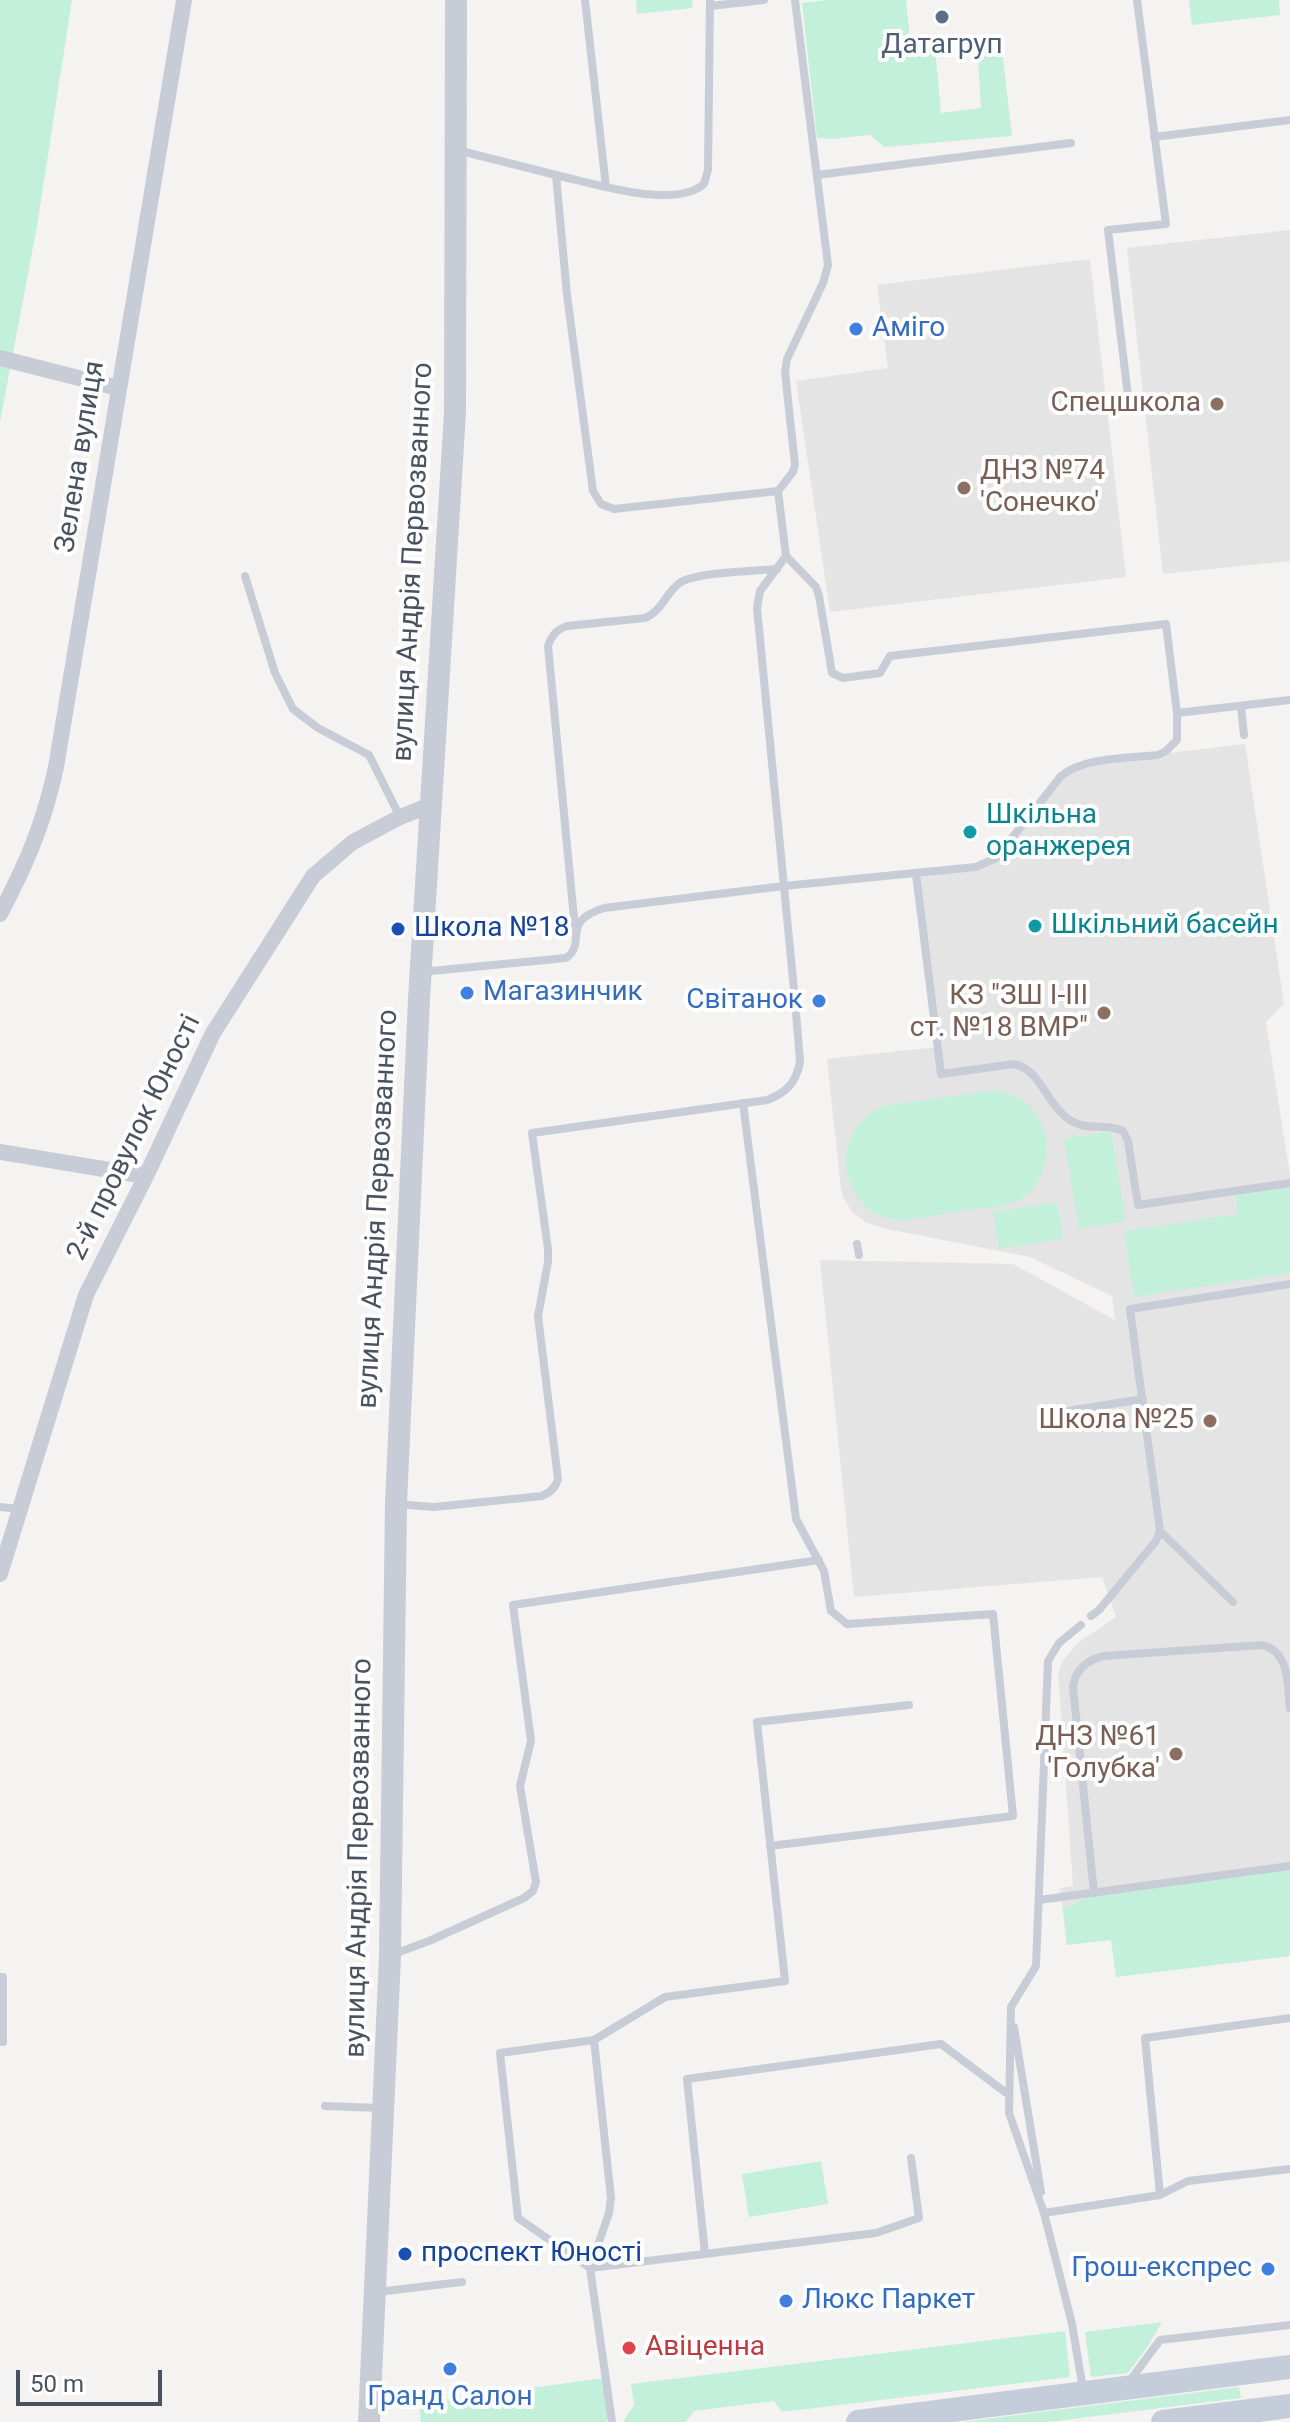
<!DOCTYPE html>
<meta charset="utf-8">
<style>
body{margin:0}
#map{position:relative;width:1290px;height:2422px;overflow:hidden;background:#f4f3f2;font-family:Roboto,sans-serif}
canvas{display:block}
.scale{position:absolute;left:16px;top:2370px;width:146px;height:36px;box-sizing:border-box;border:4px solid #4a5260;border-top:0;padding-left:10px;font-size:24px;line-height:28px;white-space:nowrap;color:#4a5260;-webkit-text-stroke:6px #fff;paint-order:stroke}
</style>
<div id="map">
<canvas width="1290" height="2422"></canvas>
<div class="scale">50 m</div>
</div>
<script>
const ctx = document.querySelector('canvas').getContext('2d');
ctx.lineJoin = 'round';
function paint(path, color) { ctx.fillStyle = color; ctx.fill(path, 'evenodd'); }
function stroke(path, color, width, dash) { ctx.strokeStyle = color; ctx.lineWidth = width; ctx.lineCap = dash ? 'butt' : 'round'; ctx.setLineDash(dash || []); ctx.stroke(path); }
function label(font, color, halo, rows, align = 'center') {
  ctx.font = font + ' Roboto,sans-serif'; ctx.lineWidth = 8; ctx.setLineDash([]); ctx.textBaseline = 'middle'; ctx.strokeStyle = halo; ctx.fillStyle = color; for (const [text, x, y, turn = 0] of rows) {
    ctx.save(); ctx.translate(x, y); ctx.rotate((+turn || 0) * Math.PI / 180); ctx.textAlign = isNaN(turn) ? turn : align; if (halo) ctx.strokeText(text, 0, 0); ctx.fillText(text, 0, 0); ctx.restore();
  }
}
const education = new Path2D(`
 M 1290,230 L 1290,561 L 1163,574 L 1127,248 Z
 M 1090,259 L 1126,577 L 830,612 L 796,381 L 888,368 L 877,285 Z
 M 1245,744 L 1284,1004 L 1266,1022 L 1290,1176 L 1290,1917 L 1067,1945 L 1060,1888 L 1073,1886 L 1058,1673 L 1063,1660 L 1079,1642 L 1116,1617 L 1102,1577 L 854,1597 L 820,1260 L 1013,1264 L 1115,1320 L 1112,1296 L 1030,1257 L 882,1228 L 865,1222 L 853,1213 L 844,1199 L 841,1189 L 827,1059 L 937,1047 L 916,874 L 986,864 L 1061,776 L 1086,763 Z`);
const green = new Path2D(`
 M 0,0 L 72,0 L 37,226 L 0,422 Z
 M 636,0 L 692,0 L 693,8 L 637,14 Z
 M 828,0 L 906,0 L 910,39 L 934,36 L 941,113 L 981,108 L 978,58 L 1002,50 L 1012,136 L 885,147 L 870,135 L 832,139 L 817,138 L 802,3 Z
 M 1189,0 L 1279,0 L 1280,15 L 1192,25 Z
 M 997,1090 C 1007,1093 1016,1095 1025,1102 C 1055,1126 1055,1175 1022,1198 C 1006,1209 981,1208 963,1211 C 944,1213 913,1221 895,1220 C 868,1218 847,1190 846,1165 C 844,1138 860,1118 883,1106 Z
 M 1111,1131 L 1126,1221 L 1079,1229 L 1064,1139 Z
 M 1290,1183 L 1290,1273 L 1134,1297 L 1124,1231 L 1238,1214 L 1235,1192 Z
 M 1057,1202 L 1063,1239 L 999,1249 L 993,1212 Z
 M 1290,1866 L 1290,1956 L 1116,1977 L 1111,1940 L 1067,1945 L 1063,1909 L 1094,1893 Z
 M 821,2161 L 828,2204 L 749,2217 L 742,2174 Z
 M 1162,2322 L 1148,2346 L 1128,2373 L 1091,2377 L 1085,2332 Z
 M 1065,2331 L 1070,2377 L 782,2412 L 774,2401 L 694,2411 L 686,2422 L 625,2422 L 624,2420 L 634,2405 L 631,2384 Z
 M 605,2378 L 611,2417 L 606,2422 L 421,2422 L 419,2403 Z
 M 1239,2387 L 1241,2398 L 1048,2422 L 962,2422 Z`);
const service = new Path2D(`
 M 585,0 L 606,187
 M 710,6 L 764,0
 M 1154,137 L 1290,120
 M 457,150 L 556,175 L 567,295 L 593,491 L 601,504 L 614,509 L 778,491
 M 556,175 C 591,183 674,210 704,184 L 708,170 L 710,0
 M 817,175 L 1071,143
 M 1076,402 L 1128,396 L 1108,230 L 1166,224 L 1137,0
 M 245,576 L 275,673 L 293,709 L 318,728 L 369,755 L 400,817
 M 1241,707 L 1244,735
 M 1177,713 L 1290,700
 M 916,874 L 941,1074 L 1014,1064 C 1041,1070 1046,1103 1067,1118 C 1087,1133 1104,1122 1123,1131 L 1128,1141 L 1138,1205 L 1290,1183
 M 575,929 L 548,646 C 552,635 556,630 567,626 L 645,618 C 663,611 666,591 681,582 C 699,572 754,571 777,569
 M 421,972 L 566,958 C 588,943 559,922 604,908 L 784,886 L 976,867 L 996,858 L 1061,776 C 1084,757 1129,758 1158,755 L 1166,751 L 1177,740 L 1177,713 L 1166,624 L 890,656 L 880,673 L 843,678 L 832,673 L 819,596 L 816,587 L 786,556
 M 743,1103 L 796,1519 L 824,1571 L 831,1611 L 847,1624 L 993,1614 L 1013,1816 L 770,1846
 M 857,1244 L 859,1255
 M 1061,1412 L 1143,1399
 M 396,1504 L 434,1507 L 542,1496 C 551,1492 555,1488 558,1479 L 538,1316 L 548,1262 L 548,1249 L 532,1133 L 767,1100 C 786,1093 796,1083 800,1062 L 795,1000 L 757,608 L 760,591 L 786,556 L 778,491 L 793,472 L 795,465 L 785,372 L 787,359 L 823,283 L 828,265 L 795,0
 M 0,1507 L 19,1509
 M 1160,1531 L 1233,1602
 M 1091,1616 L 1099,1610 L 1156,1541 L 1160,1531 L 1130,1309 L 1290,1284
 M 1081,1625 L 1059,1643 L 1048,1661 L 1036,1966 L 1011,2007 L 1009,2113 L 1044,2213 L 1072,2324 L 1083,2389
 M 1094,1893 L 1073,1687 C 1075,1670 1087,1660 1104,1656 L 1263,1645 C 1290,1653 1287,1683 1290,1708
 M 1039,1900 L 1290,1866
 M 394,1954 L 429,1941 L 524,1898 L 533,1891 L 536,1882 L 520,1786 L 531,1741 L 513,1605 L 819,1560
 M 0,1977 L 3,1977 L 3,2042 L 0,2041
 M 1014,2027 L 1041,2192
 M 594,2040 L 611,2198 L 609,2213 L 590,2268 L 876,2233 L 919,2218 L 911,2158
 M 325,2106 L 381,2108
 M 1160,2195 L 1145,2038 L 1290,2018
 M 1043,2209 L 1044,2213 L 1160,2195 L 1188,2181 L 1290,2169
 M 705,2254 L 687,2079 L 941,2044 L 1009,2095
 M 377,2292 L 462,2282
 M 1129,2382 L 1160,2340 L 1290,2325
 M 612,2422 L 590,2268 L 518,2218 L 500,2053 L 594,2040 L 665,1997 L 785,1981 L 757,1722 L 909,1705`);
const minor = new Path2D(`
 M 0,358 L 118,388
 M 0,914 C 27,863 44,823 56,767 L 184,0
 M 0,1152 L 146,1176
 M 0,1574 L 86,1295 L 146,1176 L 213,1033 L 313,876 L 353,842 L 400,817 L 431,805`);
const tertiary = new Path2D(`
 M 369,2422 L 390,1956 L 396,1503 L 419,999 L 455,412 L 456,0`);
const secondary = new Path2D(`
 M 858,2422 L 1290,2367
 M 1163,2422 L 1290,2406`);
const markers = [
 [942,17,8,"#5c6f8a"],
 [856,329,8,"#3f7fe0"],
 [1217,404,8,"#8d6e63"],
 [964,488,8,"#8d6e63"],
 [970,832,8,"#0f9aa8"],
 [1035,926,8,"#0f9aa8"],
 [398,929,8,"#1a4fb4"],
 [467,993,8,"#3f7fe0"],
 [819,1001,8,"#3f7fe0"],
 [1104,1013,8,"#8d6e63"],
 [1210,1421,8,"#8d6e63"],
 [1176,1754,8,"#8d6e63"],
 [405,2254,8,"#1a4fb4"],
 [1268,2269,8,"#3f7fe0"],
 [786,2301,8,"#3f7fe0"],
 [629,2348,8,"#e0444e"],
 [450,2369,8,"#3f7fe0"]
];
const serviceNames = [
 ["Датагруп",942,46]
];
const shopNames = [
 ["Аміго",872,329],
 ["Магазинчик",483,993],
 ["Світанок",803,1001,"right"],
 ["Грош-експрес",1252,2269,"right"],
 ["Люкс Паркет",802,2301],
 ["Гранд Салон",450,2398,"center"]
];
const educationNames = [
 ["Спецшкола",1201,404],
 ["ДНЗ №74",980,472,"left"],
 ["'Сонечко'",980,504,"left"],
 ["КЗ \"ЗШ І-ІІІ",1088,997],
 ["ст. №18 ВМР\"",1088,1029],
 ["Школа №25",1194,1421],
 ["ДНЗ №61",1160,1738],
 ["'Голубка'",1160,1770]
];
const streetNames = [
 ["Зелена вулиця",81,457,-81],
 ["вулиця Андрія Первозванного",414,562,-87],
 ["2-й провулок Юності",135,1138,-64],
 ["вулиця Андрія Первозванного",379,1209,-87],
 ["вулиця Андрія Первозванного",360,1858,-89]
];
const cultureNames = [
 ["Шкільна",986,816],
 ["оранжерея",986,848],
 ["Шкільний басейн",1051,926]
];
const transitNames = [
 ["Школа №18",414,929],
 ["проспект Юності",421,2254]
];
const healthNames = [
 ["Авіценна",645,2348]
];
paint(education, '#e5e4e4');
paint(green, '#c3f0db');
stroke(service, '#c7ccd6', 8);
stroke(minor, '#c7ccd6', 16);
stroke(tertiary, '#c7ccd6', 22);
stroke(secondary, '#c6cdda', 24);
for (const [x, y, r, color] of markers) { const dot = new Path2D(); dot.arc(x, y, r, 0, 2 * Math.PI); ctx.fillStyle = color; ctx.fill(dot); stroke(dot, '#fff', 3); }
label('28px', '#4e5e75', '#fff', serviceNames);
label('28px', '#366cbe', '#fff', shopNames, 'left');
label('28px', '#785e54', '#fff', educationNames, 'right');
label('28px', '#4a5260', '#fff', streetNames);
label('28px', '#0d838f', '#fff', cultureNames, 'left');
label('28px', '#164399', '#fff', transitNames, 'left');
label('28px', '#be3a42', '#fff', healthNames, 'left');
</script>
